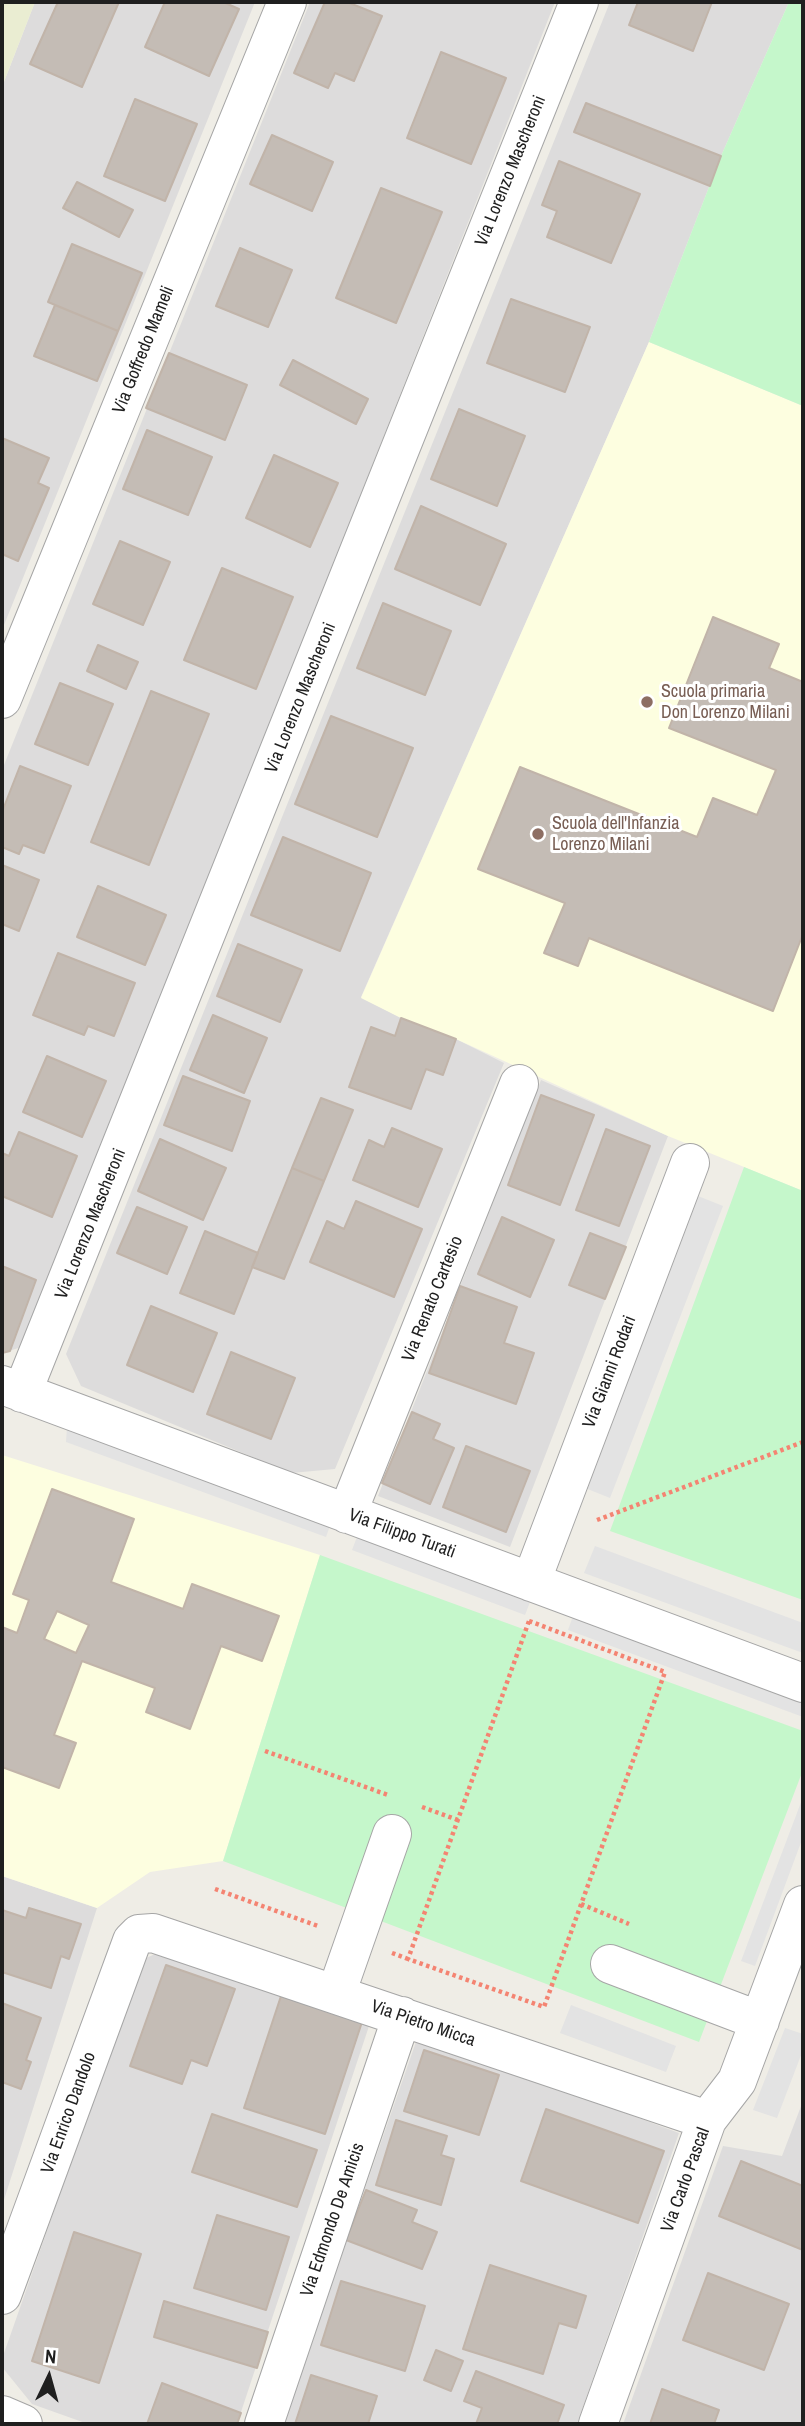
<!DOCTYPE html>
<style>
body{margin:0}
#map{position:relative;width:805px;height:2426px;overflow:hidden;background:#efede6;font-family:"Archivo Narrow",sans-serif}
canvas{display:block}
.frame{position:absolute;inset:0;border:4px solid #1f1f1f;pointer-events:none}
.north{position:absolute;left:14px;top:2342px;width:70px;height:70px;-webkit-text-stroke:5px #fff;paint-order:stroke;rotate:5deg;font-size:19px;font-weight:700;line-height:28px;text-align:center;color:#1f1f1f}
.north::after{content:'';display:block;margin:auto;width:24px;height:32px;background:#1f1f1f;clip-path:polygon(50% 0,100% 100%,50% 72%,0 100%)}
</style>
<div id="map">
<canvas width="805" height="2426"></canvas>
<div class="frame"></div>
<div class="north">N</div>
</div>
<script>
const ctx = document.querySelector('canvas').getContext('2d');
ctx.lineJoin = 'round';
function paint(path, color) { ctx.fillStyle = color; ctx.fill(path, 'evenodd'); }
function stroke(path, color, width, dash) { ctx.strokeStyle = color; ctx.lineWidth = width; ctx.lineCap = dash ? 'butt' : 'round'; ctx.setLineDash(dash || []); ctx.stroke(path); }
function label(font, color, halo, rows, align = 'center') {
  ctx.font = font + ' "Archivo Narrow",sans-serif'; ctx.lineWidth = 6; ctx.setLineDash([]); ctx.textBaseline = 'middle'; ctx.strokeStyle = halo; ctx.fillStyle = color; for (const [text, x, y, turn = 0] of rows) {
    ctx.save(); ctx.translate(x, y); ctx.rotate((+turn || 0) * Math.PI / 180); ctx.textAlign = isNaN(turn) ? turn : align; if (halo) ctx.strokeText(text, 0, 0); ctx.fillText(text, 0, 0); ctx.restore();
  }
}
const residential = new Path2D(`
 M 35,2 L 255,2 L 2,630 L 2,87 Z
 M 310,2 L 555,2 L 25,1346 L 2,1353 L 2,770 Z
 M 610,2 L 789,2 L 721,156 L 649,342 L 361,997 L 401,1018 L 456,1039 L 504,1063 L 335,1469 L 291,1473 L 81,1386 L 66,1354 Z
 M 541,1080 L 668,1136 L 510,1547 L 378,1496 Z
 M 2,1876 L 97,1908 L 2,2206 Z
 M 168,1948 L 372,2017 L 237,2424 L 88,2424 L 32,2404 L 2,2367 L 2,2359 L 142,1960 Z
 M 418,2036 L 679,2133 L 577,2424 L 283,2424 Z
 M 803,2101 L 803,2424 L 623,2424 L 723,2146 L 782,2156 Z`);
const education = new Path2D(`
 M 649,342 L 803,406 L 803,1191 L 668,1136 L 456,1039 L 401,1018 L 361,998 Z
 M 2,1455 L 320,1555 L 223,1861 L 150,1872 L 97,1908 L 2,1876 Z`);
const farmland = new Path2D(`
 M 2,2 L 35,2 L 2,87 Z`);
const park = new Path2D(`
 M 789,2 L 803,2 L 803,406 L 649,342 L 721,156 Z
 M 744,1167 L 803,1191 L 803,1600 L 610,1531 Z
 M 320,1555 L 803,1731 L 803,1770 L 699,2042 L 223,1861 Z`);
const parking = new Path2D(`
 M 698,1196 L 723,1206 L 610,1498 L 585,1488 Z
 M 67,1427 L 331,1523 L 326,1537 L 66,1442 Z
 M 357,1537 L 530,1602 L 525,1615 L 352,1550 Z
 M 595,1546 L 803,1623 L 803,1653 L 584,1573 Z
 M 573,1616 L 803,1701 L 803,1717 L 568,1630 Z
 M 803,1797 L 803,1837 L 755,1966 L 741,1961 Z
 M 571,2005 L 676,2046 L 666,2072 L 560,2033 Z
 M 785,2028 L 803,2034 L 803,2050 L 777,2118 L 753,2110 Z`);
const building = new Path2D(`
 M 58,2 L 119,2 L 82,87 L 30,64 Z
 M 165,2 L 223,2 L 239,9 L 209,76 L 145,47 Z
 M 325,2 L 347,2 L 382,16 L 354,81 L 335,73 L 328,88 L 294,73 Z
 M 638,2 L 712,2 L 693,51 L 629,25 Z
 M 441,52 L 506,78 L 471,164 L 407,138 Z
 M 135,99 L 197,124 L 165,201 L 104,176 Z
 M 586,103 L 721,156 L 710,186 L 574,132 Z
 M 272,135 L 333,162 L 312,211 L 250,184 Z
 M 559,161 L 640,194 L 611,263 L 547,237 L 557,211 L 542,205 Z
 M 77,182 L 133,210 L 119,237 L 63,208 Z
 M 381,188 L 442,212 L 396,323 L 336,298 Z
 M 72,244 L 142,273 L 118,331 L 48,302 Z
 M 240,248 L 292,270 L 268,327 L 216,306 Z
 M 511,299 L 590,327 L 565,392 L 487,363 Z
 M 55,305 L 118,331 L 97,381 L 34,356 Z
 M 169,353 L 247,385 L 225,440 L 146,408 Z
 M 293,360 L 368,399 L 356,424 L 280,385 Z
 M 459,409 L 525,436 L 497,506 L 431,479 Z
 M 147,430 L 212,457 L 188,515 L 123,489 Z
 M 2,438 L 49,458 L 38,483 L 49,488 L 18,561 L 2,554 Z
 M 274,455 L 338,483 L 310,547 L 246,518 Z
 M 421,506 L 506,544 L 480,605 L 395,569 Z
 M 120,541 L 170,562 L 143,625 L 93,604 Z
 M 222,568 L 293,597 L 256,689 L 184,660 Z
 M 383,603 L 451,631 L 425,695 L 357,668 Z
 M 713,617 L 779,644 L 769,668 L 803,682 L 803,934 L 773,1011 L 589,938 L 578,966 L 544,953 L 565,903 L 478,869 L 520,767 L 697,837 L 713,798 L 757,815 L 776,770 L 669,728 Z
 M 98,645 L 138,662 L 126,689 L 87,671 Z
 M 60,683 L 113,704 L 88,765 L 35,744 Z
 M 151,691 L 209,714 L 149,865 L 91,842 Z
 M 331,716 L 413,748 L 377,837 L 295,804 Z
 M 20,766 L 71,786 L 44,853 L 23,845 L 19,854 L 2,847 L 2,812 Z
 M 283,837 L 371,873 L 340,951 L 251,915 Z
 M 2,865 L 39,880 L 19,931 L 2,924 Z
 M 98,886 L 166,915 L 145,965 L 77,937 Z
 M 238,944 L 302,970 L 280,1022 L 217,996 Z
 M 58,953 L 135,983 L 114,1036 L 88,1026 L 84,1035 L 33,1015 Z
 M 213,1015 L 267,1038 L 244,1093 L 190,1070 Z
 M 401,1018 L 456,1039 L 443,1075 L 426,1069 L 411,1109 L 349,1087 L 371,1027 L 395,1036 Z
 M 47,1056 L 106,1081 L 82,1137 L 23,1112 Z
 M 183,1076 L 250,1101 L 232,1151 L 164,1125 Z
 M 541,1095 L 594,1115 L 560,1205 L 508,1185 Z
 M 321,1098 L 353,1110 L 324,1181 L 292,1168 Z
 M 392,1128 L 442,1149 L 418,1207 L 353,1180 L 369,1140 L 384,1147 Z
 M 606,1129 L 650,1146 L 619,1226 L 576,1210 Z
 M 19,1132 L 77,1156 L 52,1217 L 2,1196 L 2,1153 L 9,1156 Z
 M 160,1139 L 226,1168 L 203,1220 L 138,1191 Z
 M 292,1168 L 324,1181 L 284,1279 L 252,1267 Z
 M 356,1201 L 422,1229 L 394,1297 L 310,1262 L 327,1221 L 344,1229 Z
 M 137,1207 L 187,1227 L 167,1274 L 117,1253 Z
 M 502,1217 L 554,1240 L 530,1297 L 478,1274 Z
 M 205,1231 L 258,1253 L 234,1314 L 180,1293 Z
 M 590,1233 L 626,1247 L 605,1299 L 569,1285 Z
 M 2,1266 L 36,1280 L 10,1351 L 2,1353 Z
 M 460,1286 L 517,1307 L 504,1343 L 534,1353 L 516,1404 L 429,1373 Z
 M 151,1306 L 217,1333 L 193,1392 L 127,1365 Z
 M 231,1352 L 295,1378 L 271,1439 L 207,1414 Z
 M 412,1412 L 440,1424 L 433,1439 L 454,1448 L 430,1504 L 382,1483 Z
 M 466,1446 L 530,1471 L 506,1532 L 443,1507 Z
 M 52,1489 L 134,1519 L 111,1582 L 183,1609 L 192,1584 L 279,1616 L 262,1661 L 221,1646 L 190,1729 L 146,1712 L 155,1688 L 82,1661 L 54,1735 L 76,1743 L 59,1788 L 2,1767 L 2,1627 L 17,1633 L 29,1600 L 13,1594 ZM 57,1611 L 89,1625 L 76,1653 L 44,1639 Z
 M 29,1908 L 81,1924 L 69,1959 L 61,1956 L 51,1988 L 2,1972 L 2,1910 L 26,1918 Z
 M 166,1965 L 235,1989 L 207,2066 L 191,2060 L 182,2084 L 130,2066 Z
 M 281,1996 L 362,2022 L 325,2134 L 244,2108 Z
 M 2,2003 L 41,2018 L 26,2060 L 31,2062 L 21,2089 L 2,2082 Z
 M 424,2050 L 499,2075 L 479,2135 L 404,2111 Z
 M 546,2109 L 664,2151 L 638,2223 L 521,2181 Z
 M 212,2114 L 317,2150 L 297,2207 L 192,2172 Z
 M 396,2120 L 447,2136 L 441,2155 L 454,2159 L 441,2205 L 376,2185 Z
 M 741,2161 L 803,2186 L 803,2250 L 719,2216 Z
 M 366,2190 L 417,2210 L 412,2222 L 437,2232 L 422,2269 L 346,2240 Z
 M 217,2215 L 289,2237 L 266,2310 L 194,2288 Z
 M 74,2232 L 141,2254 L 99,2383 L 32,2361 Z
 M 490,2265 L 586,2296 L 576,2328 L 559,2323 L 543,2374 L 463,2349 Z
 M 708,2273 L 789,2304 L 764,2370 L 683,2340 Z
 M 341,2281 L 425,2306 L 405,2371 L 321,2345 Z
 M 164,2301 L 268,2332 L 257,2368 L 154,2337 Z
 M 436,2350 L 463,2361 L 451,2391 L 424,2380 Z
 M 476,2371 L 564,2405 L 557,2424 L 476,2424 L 482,2408 L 464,2401 Z
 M 311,2375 L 377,2396 L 368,2424 L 295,2424 Z
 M 162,2383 L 241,2413 L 237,2424 L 147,2424 Z
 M 662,2389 L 719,2410 L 714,2424 L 650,2424 Z`);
const path = new Path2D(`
 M 597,1520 L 803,1442
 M 529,1621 L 665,1672 L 544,2007 L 408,1959 Z
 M 265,1751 L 388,1795
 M 422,1807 L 458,1820
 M 215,1889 L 318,1926
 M 581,1904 L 629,1924
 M 392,1953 L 408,1959`);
const minor = new Path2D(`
 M 2,699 L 287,2
 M 2,1385 L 803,1683
 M 22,1393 L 579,2
 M 347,1514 L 519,1084
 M 531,1582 L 690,1163
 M 610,1964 L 760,2021
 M 336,1994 L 392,1834
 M 2,2295 L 132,1941 L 139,1934 L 153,1933 L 707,2120
 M 2,2415 L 23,2424
 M 264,2424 L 402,2016
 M 598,2424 L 707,2120 L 737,2081 L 803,1905`);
const markers = [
 [647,702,7,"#8d6e63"],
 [538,834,7,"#8d6e63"]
];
const streetNames = [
 ["Via Lorenzo Mascheroni",511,171,-68],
 ["Via Goffredo Mameli",144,350,-68],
 ["Via Lorenzo Mascheroni",301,698,-68],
 ["Via Lorenzo Mascheroni",91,1224,-68],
 ["Via Renato Cartesio",433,1299,-68],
 ["Via Gianni Rodari",610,1372,-69],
 ["Via Filippo Turati",402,1534,20],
 ["Via Pietro Micca",423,2024,19],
 ["Via Enrico Dandolo",69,2113,-70],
 ["Via Carlo Pascal",686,2180,-70],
 ["Via Edmondo De Amicis",333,2220,-71]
];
const educationNames = [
 ["Scuola primaria",661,692],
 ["Don Lorenzo Milani",661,713],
 ["Scuola dell'Infanzia",552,824],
 ["Lorenzo Milani",552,845]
];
paint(residential, '#dddcdc');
paint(education, '#fdfee0');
paint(farmland, '#eaedd2');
paint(park, '#c5f7cb');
paint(parking, '#e3e3e3');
paint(building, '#c4bcb5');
stroke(building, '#c1b4a9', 2);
stroke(minor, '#a6a6a6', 40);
stroke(path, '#f48472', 4.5, [3.5, 3.5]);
stroke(minor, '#fff', 38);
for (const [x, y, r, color] of markers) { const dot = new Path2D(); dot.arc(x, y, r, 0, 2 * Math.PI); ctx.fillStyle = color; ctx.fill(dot); stroke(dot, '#fff', 2.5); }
label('18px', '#1f1f1f', '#fff', streetNames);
label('18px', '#785e54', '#fff', educationNames, 'left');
</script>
